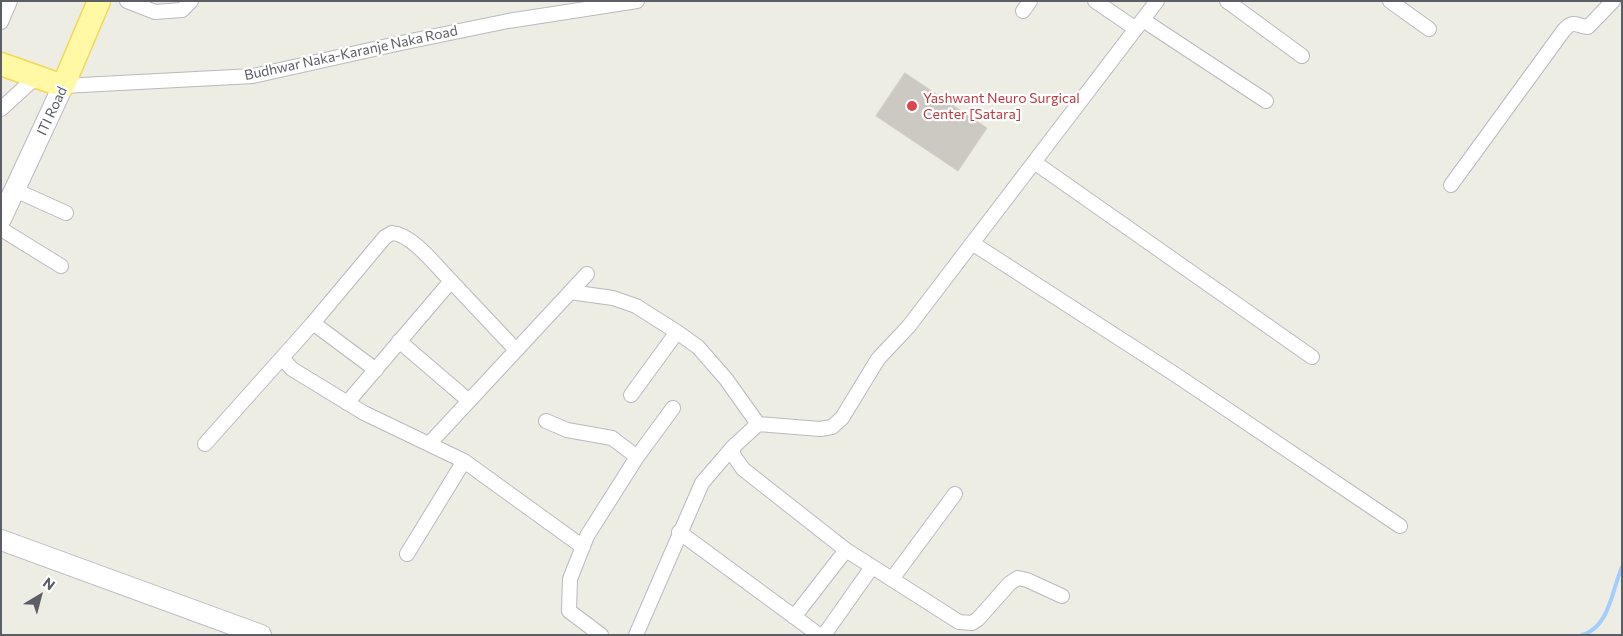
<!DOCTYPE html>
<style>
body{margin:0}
#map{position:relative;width:1623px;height:636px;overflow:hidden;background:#eeede3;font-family:Commissioner,sans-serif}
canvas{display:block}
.frame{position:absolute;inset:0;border:2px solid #5b5e64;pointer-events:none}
.north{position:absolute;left:15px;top:571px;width:50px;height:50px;-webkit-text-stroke:4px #fff;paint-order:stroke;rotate:37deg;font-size:14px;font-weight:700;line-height:20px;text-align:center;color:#5b5e64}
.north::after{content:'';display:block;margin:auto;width:18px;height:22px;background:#5b5e64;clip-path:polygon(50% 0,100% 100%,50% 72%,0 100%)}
</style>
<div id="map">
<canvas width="1623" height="636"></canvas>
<div class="frame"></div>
<div class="north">N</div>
</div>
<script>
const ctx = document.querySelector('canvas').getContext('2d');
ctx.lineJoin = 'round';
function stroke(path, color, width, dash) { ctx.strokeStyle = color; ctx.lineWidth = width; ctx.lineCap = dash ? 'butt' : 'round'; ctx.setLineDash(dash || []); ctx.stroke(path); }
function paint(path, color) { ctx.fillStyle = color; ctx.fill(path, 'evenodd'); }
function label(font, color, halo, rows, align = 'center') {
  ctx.font = font + ' Commissioner,sans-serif'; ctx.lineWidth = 4.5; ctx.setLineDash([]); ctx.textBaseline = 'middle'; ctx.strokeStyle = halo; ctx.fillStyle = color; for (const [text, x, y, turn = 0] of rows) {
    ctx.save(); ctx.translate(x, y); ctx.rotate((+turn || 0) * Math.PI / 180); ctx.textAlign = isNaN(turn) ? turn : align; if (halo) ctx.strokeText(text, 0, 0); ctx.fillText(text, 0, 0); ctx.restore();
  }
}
const stream = new Path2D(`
 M 1582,635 C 1610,627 1612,589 1622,567`);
const building = new Path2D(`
 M 905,73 L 987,128 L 958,171 L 876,116 Z`);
const minor = new Path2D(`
 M 127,1 L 155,12 L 182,10 L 191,1
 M 1095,1 L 1136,29
 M 1227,1 L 1302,56
 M 1390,1 L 1429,29
 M 1023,11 L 1030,1
 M 1143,20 L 1266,101
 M 1,22 L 10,1
 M 63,86 L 253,76 L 401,43 L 508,21 L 637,1
 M 1,109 L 37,76
 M 1034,162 L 1312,357
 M 1451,185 L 1564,30 C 1574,19 1576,26 1588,27 L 1613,1
 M 15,190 L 66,213
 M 1,229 L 61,266
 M 972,243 L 1176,375 L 1400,526
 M 570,292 L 613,298 L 636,306 L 677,332 L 698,347 L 726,379 L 758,424
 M 313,323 L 376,370
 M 399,341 L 469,401
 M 282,358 L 292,369 L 364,413 L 464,461 L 583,547
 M 631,395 L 677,332
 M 347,403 L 451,281 L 516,350
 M 546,421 L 567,430 L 612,438 L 637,457
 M 205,444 L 313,323 L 385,237 L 392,233 C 412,234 437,267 451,281
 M 429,444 L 587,274
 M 679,532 L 819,635
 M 407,554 L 464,461
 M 892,579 L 955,494
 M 1062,596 L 1027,580 L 1018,578 L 1010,583 L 978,619 L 972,623 L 959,622 L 846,550 L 743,469 L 734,456 L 732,448 L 758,424 L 820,429 L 832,427 L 842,418 L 878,359 L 909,326 L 1157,1
 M 794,617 L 846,550
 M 601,635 L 569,611 L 570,579 L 587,536 L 637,457 L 673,408
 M 636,635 L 702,483 L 732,448
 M 824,635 L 872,567`);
const secondary = new Path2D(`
 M 1,219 L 63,86
 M 1,540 L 261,635`);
const primary = new Path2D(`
 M 1,64 L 63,86 L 99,1`);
const markers = [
 [912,106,6,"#e0444e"]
];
const streetNames = [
 ["Budhwar Naka-Karanje Naka Road",351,53,-12],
 ["ITI Road",52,111,-65]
];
const healthNames = [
 ["Yashwant Neuro Surgical",923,98],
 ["Center [Satara]",923,114]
];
stroke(stream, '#a1cdff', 4);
paint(building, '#cbc9c2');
stroke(building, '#d3cfc1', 1);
stroke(minor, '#b8babf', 16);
stroke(secondary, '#b8bbc1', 22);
stroke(primary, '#f4d756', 25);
stroke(minor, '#fff', 14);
stroke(secondary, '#fff', 20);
stroke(primary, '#fff9a6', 22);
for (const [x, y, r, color] of markers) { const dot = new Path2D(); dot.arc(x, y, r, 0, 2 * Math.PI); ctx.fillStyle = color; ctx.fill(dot); stroke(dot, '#fff', 2); }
label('14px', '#5b5e64', '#fff', streetNames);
label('14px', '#be3a42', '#fff', healthNames, 'left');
</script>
